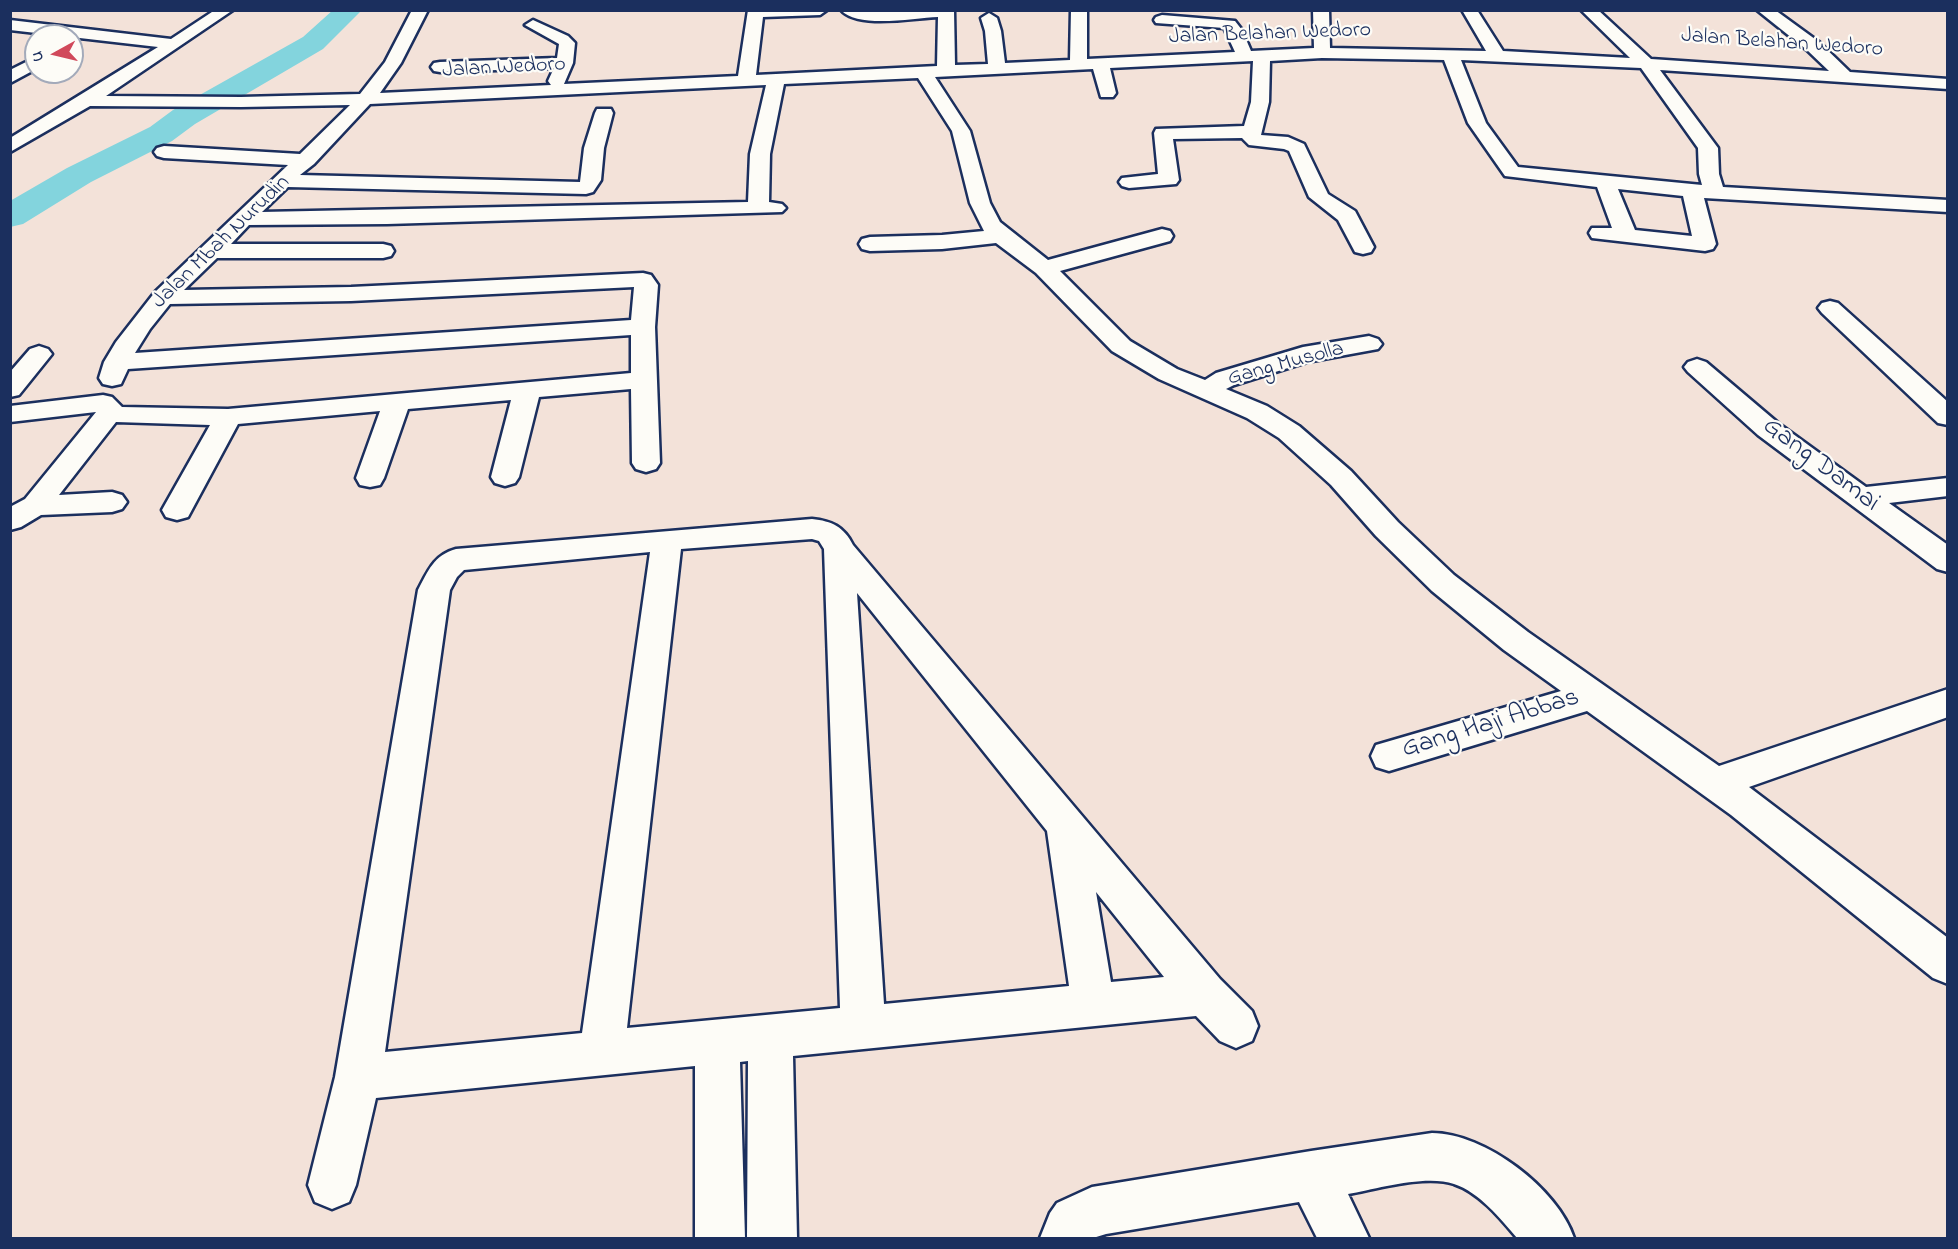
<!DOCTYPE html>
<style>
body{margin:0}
#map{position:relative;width:1958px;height:1249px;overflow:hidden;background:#f3e2d9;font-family:"Indie Flower",sans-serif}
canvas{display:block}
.frame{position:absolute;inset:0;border:12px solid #1b2f5e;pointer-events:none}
.north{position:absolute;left:24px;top:24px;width:60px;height:60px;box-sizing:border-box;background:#fdfcf7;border:2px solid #a3aaba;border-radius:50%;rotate:262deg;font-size:16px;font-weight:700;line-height:24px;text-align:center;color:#1b2f5e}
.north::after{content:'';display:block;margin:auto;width:21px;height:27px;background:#d1495b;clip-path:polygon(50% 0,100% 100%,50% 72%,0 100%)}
</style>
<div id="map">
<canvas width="1958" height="1249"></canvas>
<div class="frame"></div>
<div class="north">U</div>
</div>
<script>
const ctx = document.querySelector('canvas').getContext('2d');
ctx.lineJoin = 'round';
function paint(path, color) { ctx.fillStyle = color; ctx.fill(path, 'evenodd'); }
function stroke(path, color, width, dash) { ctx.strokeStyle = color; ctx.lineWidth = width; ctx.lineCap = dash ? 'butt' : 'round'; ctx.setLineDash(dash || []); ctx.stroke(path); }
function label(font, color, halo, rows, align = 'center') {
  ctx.font = font + ' "Indie Flower",sans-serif'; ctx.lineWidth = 4.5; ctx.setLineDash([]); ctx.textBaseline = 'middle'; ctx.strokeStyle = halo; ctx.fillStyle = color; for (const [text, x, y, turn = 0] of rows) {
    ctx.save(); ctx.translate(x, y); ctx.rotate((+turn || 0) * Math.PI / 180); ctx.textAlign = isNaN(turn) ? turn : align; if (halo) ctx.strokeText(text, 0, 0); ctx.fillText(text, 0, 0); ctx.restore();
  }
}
const river = new Path2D(`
 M 333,10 L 362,10 L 323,49 L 195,124 L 172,141 L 91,182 L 23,224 L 10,227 L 10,201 L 67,168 L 150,127 L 173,110 L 303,37 Z`);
const minor = new Path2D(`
 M 215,10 L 233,10 L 106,96 L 241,97 L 360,94 L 385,62 L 412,10 L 428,10 L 401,63 L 380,93 L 551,85 L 548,81 L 554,68 L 440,72 L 434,71 L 431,67 L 434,63 L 440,62 L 557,58 L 559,44 L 525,25 L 533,20 L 568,36 L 575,43 L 573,63 L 564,84 L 738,76 L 748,10 L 827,10 L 820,15 L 763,17 L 756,75 L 937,66 L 938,17 C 914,18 857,29 841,10 L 954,10 L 955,65 L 988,64 L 985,31 L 981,18 L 989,13 L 997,18 L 1001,31 L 1005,63 L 1070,60 L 1071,10 L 1087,10 L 1087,59 L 1235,52 L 1224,28 L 1156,23 L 1154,20 L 1156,17 L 1162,15 L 1235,21 L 1242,30 L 1251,51 L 1314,48 L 1313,10 L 1329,10 L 1330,48 L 1486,51 L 1462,10 L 1477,10 L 1503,51 L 1630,58 L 1581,10 L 1598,10 L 1651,59 L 1829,71 L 1807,50 L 1757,10 L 1775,10 L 1819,42 L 1850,72 L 1948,79 L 1948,89 L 1660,70 L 1718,148 L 1719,174 L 1723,187 L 1948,200 L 1948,212 L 1704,198 L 1716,244 L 1713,249 L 1705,251 L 1592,238 L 1589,233 L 1592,228 L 1612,228 L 1597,187 L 1505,176 L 1468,123 L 1444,60 L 1322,58 L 1270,61 L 1269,102 L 1261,135 L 1288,137 L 1304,144 L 1328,194 L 1355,211 L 1374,247 L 1371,252 L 1363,254 L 1355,252 L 1338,220 L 1309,197 L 1289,151 L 1284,149 L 1249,145 L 1242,138 L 1173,139 L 1179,180 L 1176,184 L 1129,188 L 1122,186 L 1119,182 L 1122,178 L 1158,174 L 1154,133 L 1156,129 L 1244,126 L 1251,102 L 1253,61 L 1110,68 L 1116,93 L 1113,97 L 1101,97 L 1093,69 L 935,77 L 970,131 L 990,203 L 1000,222 L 1048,260 L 1162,229 L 1170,231 L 1173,236 L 1170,241 L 1060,271 L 1130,341 L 1177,369 L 1205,380 L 1216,373 L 1303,347 L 1369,336 L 1378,339 L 1382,344 L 1378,349 L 1307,362 L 1234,385 L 1226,389 L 1267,406 L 1299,426 L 1351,471 L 1398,522 L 1454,575 L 1528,632 L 1719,766 L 1948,689 L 1948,717 L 1749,787 L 1948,938 L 1948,984 L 1933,978 L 1731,815 L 1587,711 L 1389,771 L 1376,767 L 1371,756 L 1376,745 L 1561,691 L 1504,650 L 1432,591 L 1376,536 L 1331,485 L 1279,438 L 1247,418 L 1159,379 L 1112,351 L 1036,273 L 996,243 L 942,249 L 870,251 L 862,249 L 859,244 L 862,239 L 870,237 L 942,235 L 984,231 L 970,203 L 952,131 L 918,78 L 784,84 L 770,154 L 769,202 L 782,204 L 786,208 L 782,212 L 387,224 L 249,225 L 231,244 L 383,244 L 391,246 L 394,251 L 391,256 L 383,258 L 217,258 L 184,290 L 351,287 L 643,273 L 651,275 L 658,285 L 655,327 L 660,463 L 656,469 L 646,472 L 636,469 L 632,463 L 631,389 L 539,397 L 519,477 L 515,483 L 505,486 L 495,483 L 491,477 L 511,400 L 408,409 L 384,478 L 380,485 L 370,487 L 360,485 L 356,478 L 380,411 L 238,424 L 188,517 L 177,520 L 166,517 L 162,510 L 210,425 L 116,422 L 59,495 L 112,492 L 122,495 L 127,502 L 122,509 L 112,512 L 41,515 L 21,527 L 10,530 L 10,507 L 25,499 L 96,412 L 10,422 L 10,406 L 103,395 L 112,397 L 122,407 L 228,409 L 631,373 L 631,335 L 128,369 L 121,384 L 112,386 L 103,384 L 99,378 L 104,362 L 116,342 L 155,292 L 288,165 L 164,158 L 157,156 L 154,152 L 157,148 L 164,146 L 300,154 L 350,105 L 241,107 L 90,106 L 10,152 L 10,138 L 158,47 L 10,30 L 10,20 L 171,39 ZM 1461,60 L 1641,68 L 1698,148 L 1699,174 L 1702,185 L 1518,167 L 1486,123 ZM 766,85 L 750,154 L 748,202 L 262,212 L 288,187 L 586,194 L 593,192 L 601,180 L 604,148 L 613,113 L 611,109 L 597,109 L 595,113 L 584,148 L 580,182 L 300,175 L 314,164 L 370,104 ZM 1618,189 L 1683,196 L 1692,236 L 1635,230 ZM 634,287 L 631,320 L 135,353 L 150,329 L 170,304 L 351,301 Z
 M 36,57 L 36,69 L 10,83 L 10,70 Z
 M 1830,301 L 1838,303 L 1948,402 L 1948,425 L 1938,423 L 1822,313 L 1818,308 L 1822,303 Z
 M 39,346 L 48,349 L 52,354 L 19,395 L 10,397 L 10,372 L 30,349 Z
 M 1697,359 L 1706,362 L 1778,423 L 1866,487 L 1948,478 L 1948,496 L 1889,503 L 1948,545 L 1948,572 L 1937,569 L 1758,435 L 1688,372 L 1684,367 L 1688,362 Z
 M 812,519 C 832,521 844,527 853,545 L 1220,979 L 1252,1011 L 1258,1026 L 1252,1041 L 1236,1048 L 1220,1041 L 1196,1016 L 793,1056 L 797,1238 L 747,1238 L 748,1061 L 740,1062 L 745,1238 L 695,1238 L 695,1066 L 376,1098 L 356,1185 L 349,1202 L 332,1209 L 315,1202 L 308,1185 L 335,1077 L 418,590 C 428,571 434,555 456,549 ZM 812,539 L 819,541 L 824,549 L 840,1008 L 627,1028 L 681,549 ZM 650,552 L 582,1033 L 385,1052 L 450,590 L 457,577 L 464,570 ZM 857,593 L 1047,831 L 1069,986 L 884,1004 ZM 1096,892 L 1164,977 L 1111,982 Z
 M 1432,1133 C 1485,1133 1558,1189 1574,1238 L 1517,1238 C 1501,1219 1479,1192 1454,1184 C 1426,1174 1376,1189 1348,1194 L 1369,1238 L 1317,1238 L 1299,1202 L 1106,1234 L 1093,1238 L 1040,1238 L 1050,1213 L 1057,1203 L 1092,1187 L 1311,1151 Z`);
const farStreetnames = [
 ["Jalan Belahan Wedoro",1270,35,-2],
 ["Jalan Belahan Wedoro",1782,44,4],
 ["Jalan Wedoro",504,69,-3],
 ["Jalan Mbah Nurudin",222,243,-44],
 ["Gang Musolla",1286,365,-15]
];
const streetNames = [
 ["Gang Damai",1820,466,37],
 ["Gang Haji Abbas",1491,725,-17]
];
paint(river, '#83d4dd');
stroke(minor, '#1b2f5e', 5);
paint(minor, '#fdfcf7');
label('22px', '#1b2f5e', '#fdfcf7', farStreetnames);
label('27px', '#1b2f5e', '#fdfcf7', streetNames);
</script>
